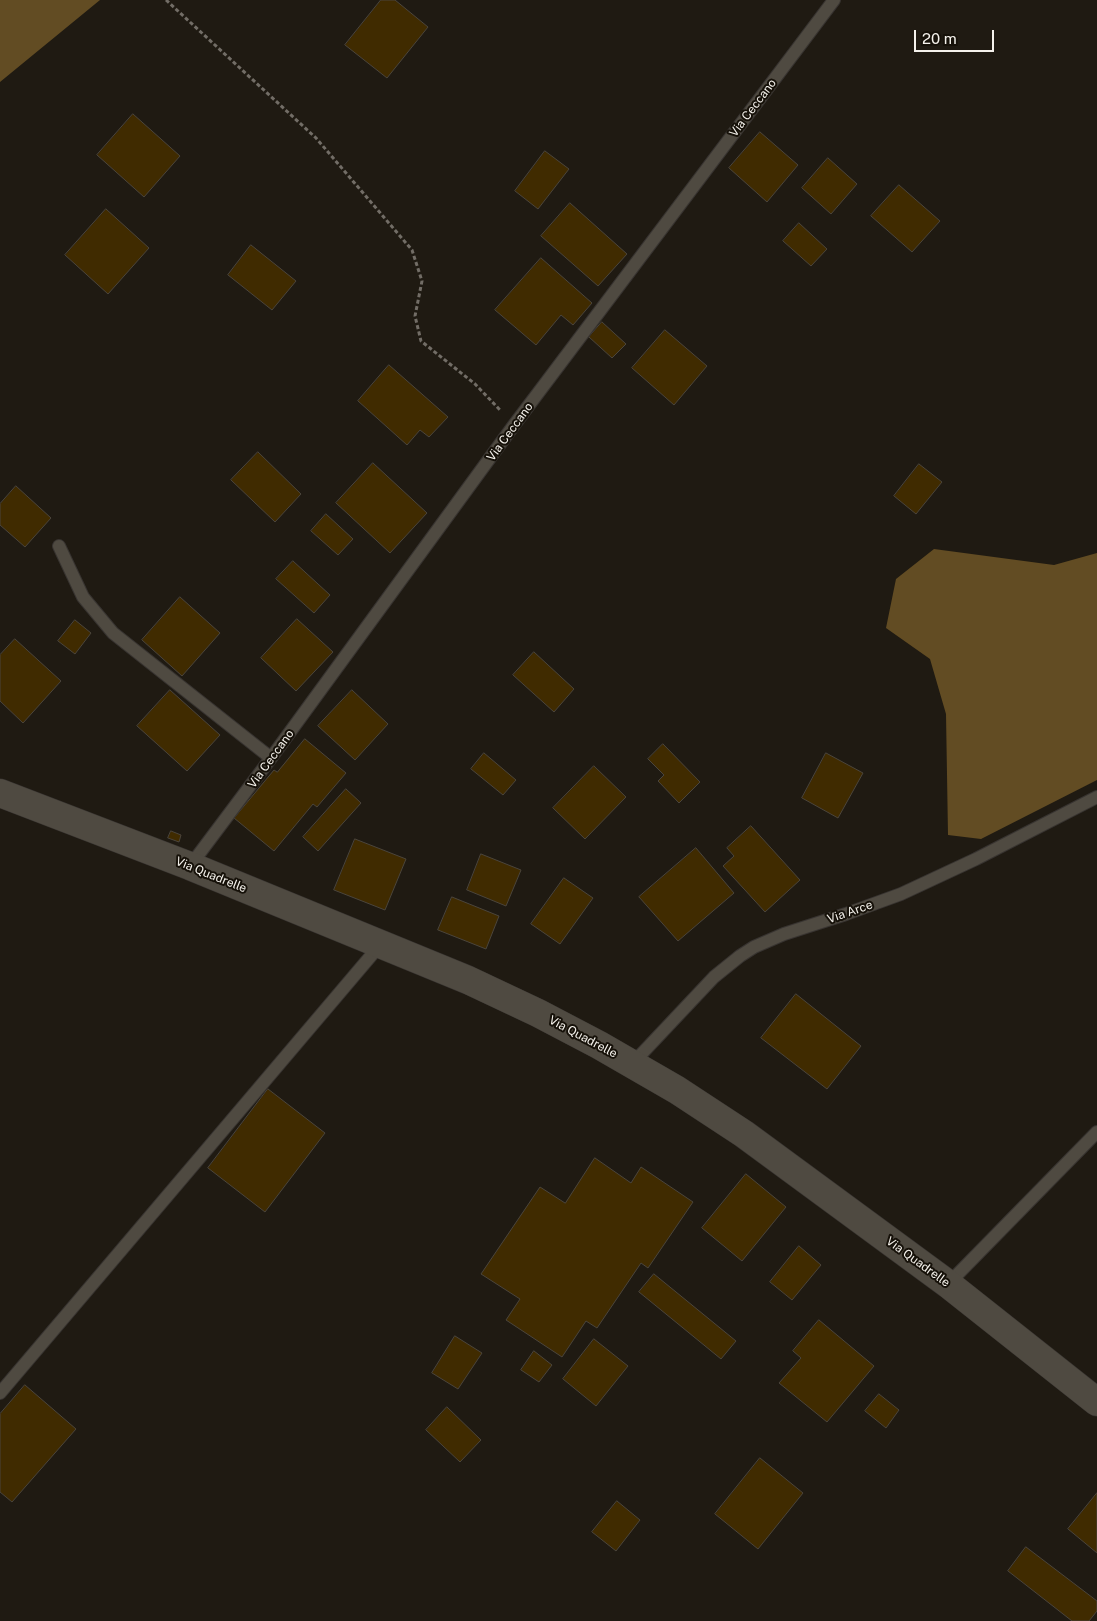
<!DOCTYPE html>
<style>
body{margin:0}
#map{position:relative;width:1097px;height:1621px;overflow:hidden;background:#1f1a12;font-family:"Public Sans",sans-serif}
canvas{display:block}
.scale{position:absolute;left:914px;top:30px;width:80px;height:22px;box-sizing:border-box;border:2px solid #f5f2ec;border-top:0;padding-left:6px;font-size:15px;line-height:18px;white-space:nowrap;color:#f5f2ec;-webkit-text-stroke:4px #161109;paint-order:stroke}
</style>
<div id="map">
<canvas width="1097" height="1621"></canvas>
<div class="scale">20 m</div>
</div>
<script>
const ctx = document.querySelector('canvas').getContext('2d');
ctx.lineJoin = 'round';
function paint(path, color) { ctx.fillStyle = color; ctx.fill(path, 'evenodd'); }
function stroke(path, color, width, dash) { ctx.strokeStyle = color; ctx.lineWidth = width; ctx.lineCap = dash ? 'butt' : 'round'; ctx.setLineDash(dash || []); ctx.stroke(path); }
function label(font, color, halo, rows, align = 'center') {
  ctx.font = font + ' "Public Sans",sans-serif'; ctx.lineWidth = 4; ctx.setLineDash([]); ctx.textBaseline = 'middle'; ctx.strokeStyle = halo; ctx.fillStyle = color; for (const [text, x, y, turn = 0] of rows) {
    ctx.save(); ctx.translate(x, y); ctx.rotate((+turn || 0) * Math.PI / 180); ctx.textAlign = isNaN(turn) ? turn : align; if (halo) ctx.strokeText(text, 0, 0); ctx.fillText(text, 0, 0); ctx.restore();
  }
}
const forest = new Path2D(`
 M 0,0 L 100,0 L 0,82 Z
 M 934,549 L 1054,565 L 1097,553 L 1097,780 L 981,839 L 948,835 L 946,714 L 930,659 L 886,628 L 896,579 Z`);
const building = new Path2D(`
 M 381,0 L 395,0 L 428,27 L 387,78 L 345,45 Z
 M 133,114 L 180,156 L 144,197 L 97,155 Z
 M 760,132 L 798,165 L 767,202 L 729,168 Z
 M 545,151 L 569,169 L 538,209 L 515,191 Z
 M 828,158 L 857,184 L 831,214 L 802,188 Z
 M 899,185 L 940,221 L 912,252 L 871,216 Z
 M 570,203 L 627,254 L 598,286 L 541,236 Z
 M 106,209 L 149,248 L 108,294 L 65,255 Z
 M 799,223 L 827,249 L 811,266 L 783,241 Z
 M 251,245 L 296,281 L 272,310 L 228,275 Z
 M 541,258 L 592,303 L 573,325 L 561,315 L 536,345 L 495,310 Z
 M 602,322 L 626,344 L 612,358 L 589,337 Z
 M 665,330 L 707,366 L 674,405 L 632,368 Z
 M 389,365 L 448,417 L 429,437 L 420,430 L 407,445 L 358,401 Z
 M 258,452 L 301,494 L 275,522 L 231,480 Z
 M 373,463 L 427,513 L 390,553 L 336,503 Z
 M 919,464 L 942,482 L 916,514 L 894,496 Z
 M 16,486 L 51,518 L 25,547 L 0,525 L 0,504 Z
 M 326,514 L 353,539 L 338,555 L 311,531 Z
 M 293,561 L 330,595 L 314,613 L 276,579 Z
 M 180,597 L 220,633 L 182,676 L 142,640 Z
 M 297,619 L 333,652 L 296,691 L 261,658 Z
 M 75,620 L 91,633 L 75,654 L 58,641 Z
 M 15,639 L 61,681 L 23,723 L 0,701 L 0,655 Z
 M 534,652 L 574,689 L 554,712 L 513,675 Z
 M 170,690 L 220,735 L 187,771 L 137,726 Z
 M 352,690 L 388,724 L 355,760 L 318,726 Z
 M 305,739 L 346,773 L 317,807 L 313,804 L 274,851 L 234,818 L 274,770 L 277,772 Z
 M 663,744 L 700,782 L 679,803 L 658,781 L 664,775 L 648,759 Z
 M 484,753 L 516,780 L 503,795 L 471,769 Z
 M 826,753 L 863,773 L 838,818 L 802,798 Z
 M 594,766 L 626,797 L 585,839 L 553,808 Z
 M 346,789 L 361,803 L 318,851 L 303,837 Z
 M 751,826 L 800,880 L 765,912 L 723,866 L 734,856 L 727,848 Z
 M 171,831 L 181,835 L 179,842 L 168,838 Z
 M 355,839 L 406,859 L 385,910 L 334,890 Z
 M 696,848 L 734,893 L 678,941 L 639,897 Z
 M 481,854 L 521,870 L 506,906 L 467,890 Z
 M 564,878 L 593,898 L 560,944 L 531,924 Z
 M 452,897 L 499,916 L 486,949 L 438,930 Z
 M 796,994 L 861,1046 L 827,1089 L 761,1038 Z
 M 268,1089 L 325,1133 L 265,1212 L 208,1168 Z
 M 595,1158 L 631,1183 L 641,1167 L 693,1202 L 648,1268 L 641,1263 L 597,1328 L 586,1321 L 562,1357 L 506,1320 L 520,1299 L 481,1274 L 540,1187 L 565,1203 Z
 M 746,1174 L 786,1207 L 742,1261 L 702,1228 Z
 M 799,1246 L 821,1265 L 792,1300 L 770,1282 Z
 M 654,1274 L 736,1341 L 721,1359 L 639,1292 Z
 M 819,1320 L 874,1366 L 827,1422 L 779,1383 L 801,1358 L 793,1351 Z
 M 455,1336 L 482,1353 L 458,1389 L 432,1373 Z
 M 594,1339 L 628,1366 L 596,1406 L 563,1379 Z
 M 534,1351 L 552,1365 L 539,1382 L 521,1370 Z
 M 25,1385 L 76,1429 L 12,1502 L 0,1492 L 0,1414 Z
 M 879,1394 L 899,1410 L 886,1428 L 865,1411 Z
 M 447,1407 L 481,1440 L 460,1462 L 426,1430 Z
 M 760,1458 L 803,1493 L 758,1549 L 715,1514 Z
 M 1097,1493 L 1097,1553 L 1068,1529 Z
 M 617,1501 L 640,1520 L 616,1551 L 592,1532 Z
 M 1026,1547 L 1097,1601 L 1097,1611 L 1089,1621 L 1072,1621 L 1008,1571 Z`);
const path = new Path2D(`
 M 166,0 L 316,138 L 412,250 L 422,281 L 415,316 L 421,341 L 475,384 L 500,410`);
const service = new Path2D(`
 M 59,546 L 83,597 L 113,633 L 271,758
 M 190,866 L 271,758 L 514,425 L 834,0
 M 632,1064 L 714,977 L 740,956 L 754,947 L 784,934 L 846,914 L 901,894 L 976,859 L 1097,797
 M 948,1284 L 1097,1132
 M 0,1393 L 381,944`);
const tertiary = new Path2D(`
 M 0,793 L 190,866 L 468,980 L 538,1013 L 599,1045 L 677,1090 L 744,1134 L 948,1284 L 1097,1402`);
const streetNames = [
 ["Via Ceccano",753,108,-53],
 ["Via Ceccano",510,432,-54],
 ["Via Ceccano",271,759,-54],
 ["Via Quadrelle",211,875,22],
 ["Via Arce",850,912,-19],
 ["Via Quadrelle",583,1037,28],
 ["Via Quadrelle",918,1262,36]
];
paint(forest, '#624c23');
paint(building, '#402b00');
stroke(building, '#4b453c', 1);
stroke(service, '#383431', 14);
stroke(tertiary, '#383431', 29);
stroke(path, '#726d66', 3, [4, 2.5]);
stroke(service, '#4f4a41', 12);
stroke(tertiary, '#4f4a41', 28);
label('12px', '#f5f2ec', '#161109', streetNames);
</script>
